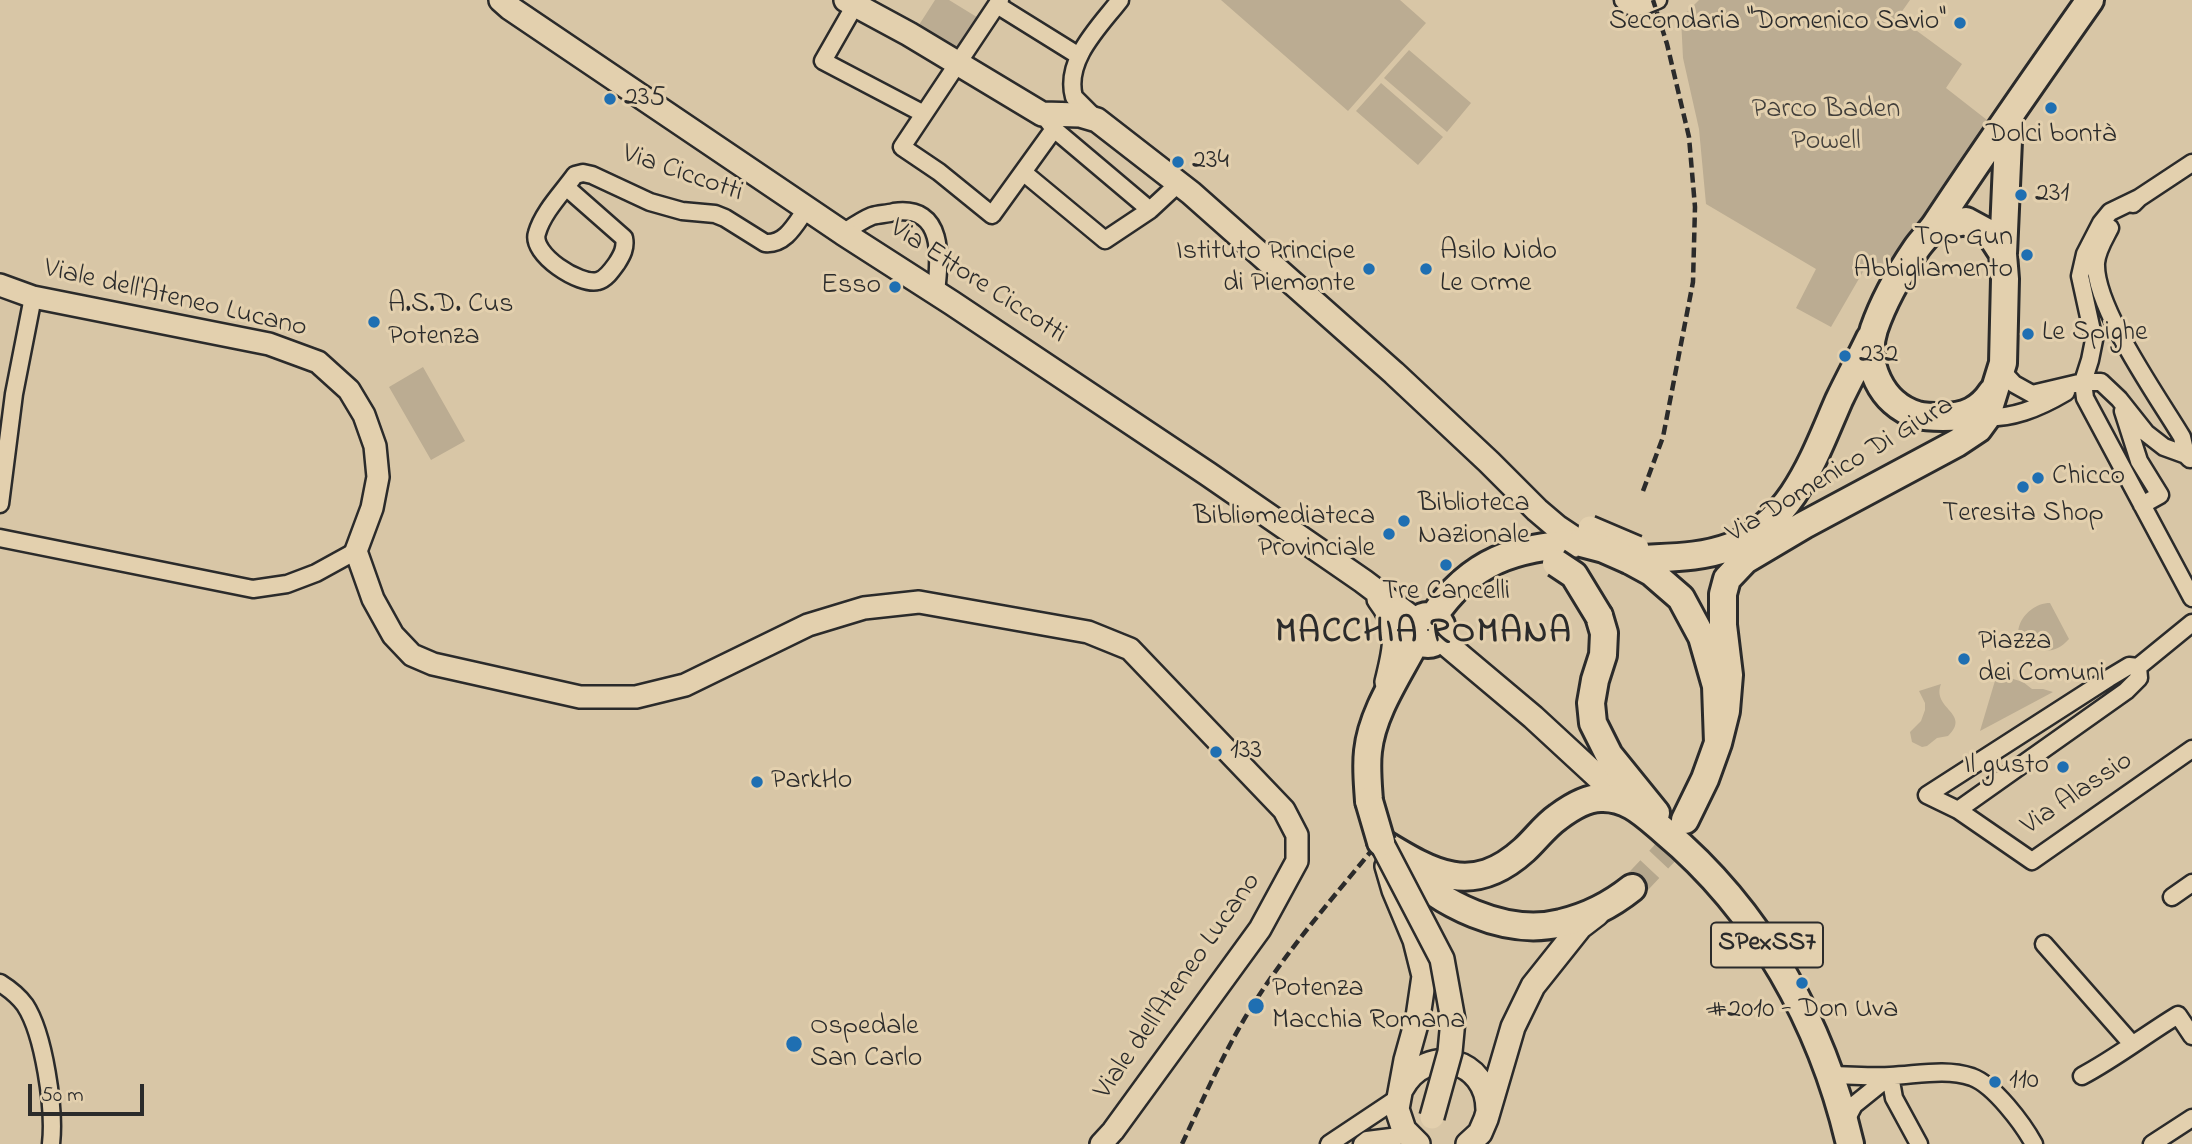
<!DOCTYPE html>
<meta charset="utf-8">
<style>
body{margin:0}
#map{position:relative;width:2192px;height:1144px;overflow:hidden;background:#d8c6a6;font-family:"Indie Flower",sans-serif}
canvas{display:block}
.scale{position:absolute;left:28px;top:1084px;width:116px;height:32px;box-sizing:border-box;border:4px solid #2b2b2b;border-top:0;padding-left:9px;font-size:21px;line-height:24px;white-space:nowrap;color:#2b2b2b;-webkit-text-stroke:5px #e3d0ae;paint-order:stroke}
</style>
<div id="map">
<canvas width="2192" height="1144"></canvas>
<div class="scale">50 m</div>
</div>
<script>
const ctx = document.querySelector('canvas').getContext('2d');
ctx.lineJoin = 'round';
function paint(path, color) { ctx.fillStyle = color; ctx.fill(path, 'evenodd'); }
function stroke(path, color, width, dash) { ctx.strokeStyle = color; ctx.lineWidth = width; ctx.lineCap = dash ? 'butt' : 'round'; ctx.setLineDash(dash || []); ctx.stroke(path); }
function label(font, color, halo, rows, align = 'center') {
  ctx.font = font + ' "Indie Flower",sans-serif'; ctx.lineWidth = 6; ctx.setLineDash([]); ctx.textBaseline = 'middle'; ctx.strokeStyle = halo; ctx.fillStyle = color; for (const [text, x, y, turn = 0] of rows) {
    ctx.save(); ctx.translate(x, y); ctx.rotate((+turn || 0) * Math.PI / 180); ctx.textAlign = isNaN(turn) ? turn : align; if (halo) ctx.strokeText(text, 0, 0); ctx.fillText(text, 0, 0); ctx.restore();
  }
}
const green = new Path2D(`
 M 935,0 L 949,0 L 980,19 L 957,54 L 917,28 Z
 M 1221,0 L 1400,0 L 1426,23 L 1348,111 Z
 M 1699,0 L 1910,0 L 1898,17 L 1962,64 L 1946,88 L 1987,120 L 1960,166 L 1897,261 L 1886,266 L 1868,263 L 1831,327 L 1796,308 L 1816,269 L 1706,204 L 1699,129 L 1683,58 L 1681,18 Z
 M 1409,50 L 1471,103 L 1447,132 L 1384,78 Z
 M 1381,83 L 1443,137 L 1418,165 L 1356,111 Z
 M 423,367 L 465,441 L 431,460 L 389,387 Z
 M 2050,603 L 2069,639 C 2060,649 2052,652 2039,650 C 2001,645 2022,603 2050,603 Z
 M 1997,674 L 2023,682 L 2032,689 L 2043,689 L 2053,692 L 1980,731 Z
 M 1941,684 C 1931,709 1972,713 1948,736 L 1937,738 L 1927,746 L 1922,747 L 1912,742 L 1910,732 L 1921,721 L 1925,710 L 1925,703 L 1919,691 Z`);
const primaryTunnel = new Path2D(`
 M 1632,888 L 1664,854 L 1685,821`);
const minor = new Path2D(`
 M 1000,0 L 902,147 L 939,172 L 992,215 L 1054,129
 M 1623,0 C 1633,13 1645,5 1658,0
 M 855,5 L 823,61 L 924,114
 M 997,5 L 1079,56
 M 1093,116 L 1074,97 C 1064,60 1100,26 1120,0
 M 1048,121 L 1054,129 L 1150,210 L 1179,183
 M 1023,172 L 1105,240 L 1150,210
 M 566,187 L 624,238 C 626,248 622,255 617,263 C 612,270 606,279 598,281 C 580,286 530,254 537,233 C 543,212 562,193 575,175 L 583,173 L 592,175 L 650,202 L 682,211 L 715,214 L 725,218 L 765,243 C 786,245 796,223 807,208
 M 2139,198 L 2110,212 L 2101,223 L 2085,254 L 2080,276 L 2094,340 L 2090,360 L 2083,382 L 2085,398 L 2192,598
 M 2133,204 L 2139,198 L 2192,163
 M 2110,228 C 2105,238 2097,250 2096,263 C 2094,307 2158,397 2182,437 L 2186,455
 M 843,233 C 852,227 862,220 872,216 C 879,214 887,214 894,212 C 945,205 940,258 936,292
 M 2001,370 L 2014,384 L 2032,394 L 2083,382 L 2101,382 L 2119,399 L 2146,433 L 2164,447 L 2186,455 L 2190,459
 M 2123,411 L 2139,461 L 2160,495 L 2142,505
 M 1978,417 C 2011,420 2039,408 2066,392
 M 0,504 L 14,394 L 33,297
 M 0,538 L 253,589 L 287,584 L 316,573 L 356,551
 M 2192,623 L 2138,667 L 2129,666 L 2109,678 L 1927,795 L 1958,810 L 2032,861 L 2192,749
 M 1958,810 L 2126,691 L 2139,678 L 2138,667
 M 2172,897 L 2192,883
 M 2044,944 L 2132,1044
 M 0,983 C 8,988 19,997 25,1005 C 44,1034 55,1109 51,1144
 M 1830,1075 C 1850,1075 1870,1077 1890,1076 C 1917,1075 1945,1068 1972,1077 C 1994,1085 2023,1124 2034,1144
 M 1890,1076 L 1894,1098 L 1919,1144
 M 2082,1076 C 2116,1058 2145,1035 2178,1015 L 2192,1036
 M 1845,1122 L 1854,1105 L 1890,1076
 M 1329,1144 L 1398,1098
 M 1362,1144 L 1367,1140 L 1407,1135
 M 2152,1144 L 2192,1118`);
const tertiary = new Path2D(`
 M 0,285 L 33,297 L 269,344 L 318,362 L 349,390 L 364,415 L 375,446 L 378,477 L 372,508 L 356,551 L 373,599 L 393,635 L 412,655 L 433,664 L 580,697 L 636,697 L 685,685 L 808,625 L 864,608 L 919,602 L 1088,632 L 1130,649 L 1284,810 L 1297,835 L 1297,861 L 1260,929 L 1113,1131 L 1101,1144`);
const secondary = new Path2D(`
 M 501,0 L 510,8 L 843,233 L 952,303 L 1208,474 L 1363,581 L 1416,621
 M 846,0 L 909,34 L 1042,114 L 1080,115 L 1097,120 L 1191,193 L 1394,373 L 1489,462 L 1537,510 L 1557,527 L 1581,543
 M 1379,599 C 1402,628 1395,649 1387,682
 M 1439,638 L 1533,717 L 1611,789 L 1629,802
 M 1387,866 L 1394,890 L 1415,940 L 1424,976 L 1418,1017 L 1406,1060 L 1397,1109 L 1404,1130 L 1418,1144
 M 1402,1088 C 1427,1043 1488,1059 1488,1110
 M 1468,1144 L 1480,1133 L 1486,1119 L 1513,1027 L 1533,986 L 1580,927 L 1597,914`);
const primary = new Path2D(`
 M 1934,227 L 1966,221 L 1990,234 L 2003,254
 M 1992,392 C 1980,410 1965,417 1943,417 C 1935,417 1925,417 1917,415 C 1881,404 1863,363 1874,329 C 1884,300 1899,274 1916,249 C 1922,240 1930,233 1936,224 C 1986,148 2038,74 2090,0
 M 1629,560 C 1663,557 1698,559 1730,547 C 1793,522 1814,457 1839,400 C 1849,379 1860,359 1870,338
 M 1629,560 L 1651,572 L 1681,598 L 1702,637 L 1716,686 L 1718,743 L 1705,779 L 1685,820
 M1414 630a14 14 0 1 1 28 0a14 14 0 1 1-28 0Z
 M 1599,616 L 1604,633 L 1603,655 L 1595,680 L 1591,703 L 1593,723 L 1609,755 L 1656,813
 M 1433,617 C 1471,560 1516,547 1581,543
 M 1718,743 L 1726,711 L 1729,675 L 1723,625 L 1723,594 L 1727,579 L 1745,560 L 1804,525 L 1957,443 L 1978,429 L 1986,418 L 2003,363 L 2005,279 L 2003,254 L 2009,118
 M 1369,801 C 1368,785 1366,768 1368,751 C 1372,712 1399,674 1417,639
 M 1381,842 C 1433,874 1472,897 1524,850 C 1536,839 1545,826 1558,817 C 1570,808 1586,798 1601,798 C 1628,797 1645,815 1664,831 C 1760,911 1822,1024 1850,1144
 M 1401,864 C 1438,904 1506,937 1561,923 C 1587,917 1612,904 1632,888`);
const rail = new Path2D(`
 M 1643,491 L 1663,437 L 1693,282 L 1695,207 L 1689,137 L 1667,44 L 1653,0
 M 1182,1144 C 1205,1095 1227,1045 1256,1000 C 1290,947 1332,899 1372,850`);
const secondaryBridge = new Path2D(`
 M 1590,528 L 1637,548
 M 1381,842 L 1442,959 L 1453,1020 L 1450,1052 L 1432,1117`);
const primaryBridge = new Path2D(`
 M 1581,543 L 1604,549 L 1629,560
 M 1556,563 L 1574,575 L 1599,616
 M 1369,801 L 1381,842`);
const markers = [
 [1960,23,7,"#1f6fb2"],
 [610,99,7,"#1f6fb2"],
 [2051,108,7,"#1f6fb2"],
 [1178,162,7,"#1f6fb2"],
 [2021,195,7,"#1f6fb2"],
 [2027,255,7,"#1f6fb2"],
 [1369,269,7,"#1f6fb2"],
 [1426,269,7,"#1f6fb2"],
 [895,287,7,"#1f6fb2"],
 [374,322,7,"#1f6fb2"],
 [2028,334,7,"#1f6fb2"],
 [1845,356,7,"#1f6fb2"],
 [2038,478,7,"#1f6fb2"],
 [2023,487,7,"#1f6fb2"],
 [1404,521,7,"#1f6fb2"],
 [1389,534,7,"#1f6fb2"],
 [1446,565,7,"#1f6fb2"],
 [1964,659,7,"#1f6fb2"],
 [1216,752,7,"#1f6fb2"],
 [2063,767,7,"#1f6fb2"],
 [757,782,7,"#1f6fb2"],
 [1802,983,7,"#1f6fb2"],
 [1256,1006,9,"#1f6fb2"],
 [794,1044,9,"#1f6fb2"],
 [1995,1082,7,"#1f6fb2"]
];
const shields = [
 [1767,945,112]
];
const shieldNames = [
 ["SPexSS7",1767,945]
];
const poiNames = [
 ["Secondaria \"Domenico Savio\"",1946,23,"right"],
 ["235",624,99],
 ["Dolci bontà",2051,136,"center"],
 ["234",1192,162],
 ["231",2035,195],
 ["Top Gun",2013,239,"right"],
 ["Abbigliamento",2013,271,"right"],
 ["Istituto Principe",1355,253,"right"],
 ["di Piemonte",1355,285,"right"],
 ["Asilo Nido",1440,253],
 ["Le Orme",1440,285],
 ["Esso",881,287,"right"],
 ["A.S.D. Cus",388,306],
 ["Potenza",388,338],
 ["Le Spighe",2042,334],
 ["232",1859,356],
 ["Chicco",2052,478],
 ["Biblioteca",1418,505],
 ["Nazionale",1418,537],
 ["Teresita Shop",2023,515,"center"],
 ["Bibliomediateca",1375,518,"right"],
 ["Provinciale",1375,550,"right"],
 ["Tre Cancelli",1446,593,"center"],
 ["Piazza",1978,643],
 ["dei Comuni",1978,675],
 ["133",1230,752],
 ["Il gusto",2049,767,"right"],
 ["ParkHo",771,782],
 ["Potenza",1272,990],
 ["Macchia Romana",1272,1022],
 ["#2010 - Don Uva",1802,1011,"center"],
 ["Ospedale",810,1028],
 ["San Carlo",810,1060],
 ["110",2009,1082]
];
const parkNames = [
 ["Parco Baden",1826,111],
 ["Powell",1826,143]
];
const streetNames = [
 ["Via Ciccotti",682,175,19],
 ["Via Ettore Ciccotti",977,283,33],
 ["Viale dell'Ateneo Lucano",175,300,13],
 ["Via Domenico Di Giura",1841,471,-31],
 ["Via Alassio",2078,795,-34],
 ["Viale dell'Ateneo Lucano",1179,987,-55]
];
const districtNames = [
 ["MACCHIA ROMANA",1424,635]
];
paint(green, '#bbac92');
stroke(primaryTunnel, '#b5a78d', 26, [26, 13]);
stroke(minor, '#2b2b2b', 21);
stroke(tertiary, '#2b2b2b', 26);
stroke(secondary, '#2b2b2b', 28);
stroke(primary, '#2b2b2b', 32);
stroke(minor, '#e3d0ae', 16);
stroke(tertiary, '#e3d0ae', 21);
stroke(secondary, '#e3d0ae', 23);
stroke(primary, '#e3d0ae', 26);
stroke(rail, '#2b2b2b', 4.5, [10, 5]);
stroke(secondaryBridge, '#2b2b2b', 28, []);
stroke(primaryBridge, '#2b2b2b', 32, []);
stroke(secondaryBridge, '#e3d0ae', 23);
stroke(primaryBridge, '#e3d0ae', 26);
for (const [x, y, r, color] of markers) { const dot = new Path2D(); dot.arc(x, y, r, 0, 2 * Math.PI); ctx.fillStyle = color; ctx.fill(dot); stroke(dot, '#e3d0ae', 2.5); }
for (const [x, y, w] of shields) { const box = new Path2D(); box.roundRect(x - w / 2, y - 22.5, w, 45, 5); ctx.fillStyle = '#e3d0ae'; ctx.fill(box); stroke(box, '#2b2b2b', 2); }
label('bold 26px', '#2b2b2b', null, shieldNames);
label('28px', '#2b2b2b', '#e3d0ae', poiNames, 'left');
label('28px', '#413e3a', '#e3d0ae', parkNames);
label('28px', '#2b2b2b', '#e3d0ae', streetNames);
ctx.letterSpacing = '2px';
label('bold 35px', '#2b2b2b', '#e3d0ae', districtNames);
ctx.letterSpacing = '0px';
</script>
